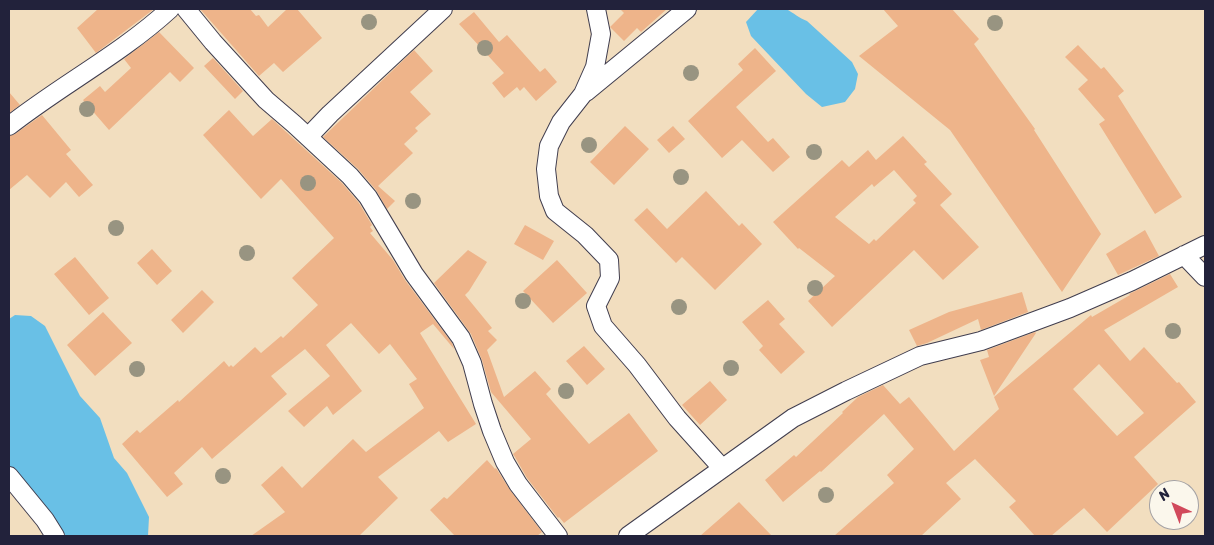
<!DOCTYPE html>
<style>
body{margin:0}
#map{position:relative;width:1214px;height:545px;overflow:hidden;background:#f2debf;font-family:Sriracha,sans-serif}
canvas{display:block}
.frame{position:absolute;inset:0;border:10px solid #22223b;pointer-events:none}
.north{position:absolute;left:1149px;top:480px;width:50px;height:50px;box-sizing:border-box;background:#fbf7ec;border:1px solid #a4a2a5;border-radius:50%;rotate:317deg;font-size:14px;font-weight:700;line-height:20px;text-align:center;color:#22223b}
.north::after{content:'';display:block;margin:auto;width:18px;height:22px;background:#d1495b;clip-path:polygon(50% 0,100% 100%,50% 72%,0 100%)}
</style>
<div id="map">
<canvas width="1214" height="545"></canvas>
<div class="frame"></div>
<div class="north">N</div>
</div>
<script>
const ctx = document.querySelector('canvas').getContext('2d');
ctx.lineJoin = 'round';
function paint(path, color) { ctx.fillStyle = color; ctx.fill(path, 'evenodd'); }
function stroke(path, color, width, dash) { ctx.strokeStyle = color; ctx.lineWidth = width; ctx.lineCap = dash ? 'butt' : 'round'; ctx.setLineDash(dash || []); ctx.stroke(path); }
const water = new Path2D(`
 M 758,9 L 786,9 C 794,13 799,18 807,21 L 852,62 L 858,74 L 855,89 L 845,102 L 822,107 L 806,94 L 751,36 L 746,22 Z
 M 15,315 L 31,316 L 45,326 L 80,396 L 100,418 L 114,458 L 127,473 L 149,517 L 148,536 L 66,536 L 9,466 L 9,319 Z`);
const building = new Path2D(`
 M 98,9 L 154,9 L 96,53 L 77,28 Z
 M 200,9 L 250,9 L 256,16 L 259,15 L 268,27 L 287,9 L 297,9 L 322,38 L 283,72 L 274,63 L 259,76 Z
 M 620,9 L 667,9 L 641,32 L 637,28 L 624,41 L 610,27 L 624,13 Z
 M 883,9 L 952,9 L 979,39 L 974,44 L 1035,129 L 1034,130 L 1101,234 L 1062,292 L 950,130 L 859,56 L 898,26 Z
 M 474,12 L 499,42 L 507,35 L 540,72 L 545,68 L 557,82 L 536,101 L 524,87 L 520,91 L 517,87 L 504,98 L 492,83 L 504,73 L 459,24 Z
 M 159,32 L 194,68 L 180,82 L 170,72 L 109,130 L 83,100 L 100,86 L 105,92 L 131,68 L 124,59 Z
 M 1078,45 L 1101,69 L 1104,67 L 1124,91 L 1118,96 L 1182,197 L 1155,214 L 1099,124 L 1105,120 L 1078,89 L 1088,80 L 1065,57 Z
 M 755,48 L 776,71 L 736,107 L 768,142 L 773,138 L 790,157 L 773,172 L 742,140 L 722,158 L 688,121 L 743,70 L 738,64 Z
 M 414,50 L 433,71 L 410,92 L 431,114 L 415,128 L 418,131 L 404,144 L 413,153 L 378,186 L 395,201 L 387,209 L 376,190 L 358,169 L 323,137 Z
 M 213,58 L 243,91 L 235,99 L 204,66 Z
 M 9,92 L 20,105 L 9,113 Z
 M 229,110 L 253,136 L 272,119 L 342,183 L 359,203 L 372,225 L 370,227 L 373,231 L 370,233 L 393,260 L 405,280 L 452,343 L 454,349 L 433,324 L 420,333 L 476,424 L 448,442 L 439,431 L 378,477 L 398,498 L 359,536 L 251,536 L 285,512 L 261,485 L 282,466 L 302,488 L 353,439 L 366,452 L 424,408 L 409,384 L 417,379 L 390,344 L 379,354 L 351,323 L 326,345 L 362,391 L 333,415 L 327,406 L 304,427 L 288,411 L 330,376 L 305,349 L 271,376 L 287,394 L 212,459 L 202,447 L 174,473 L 183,484 L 167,497 L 122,444 L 137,430 L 140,433 L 178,400 L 179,402 L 224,361 L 229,367 L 231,365 L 233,367 L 255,347 L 261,353 L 281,336 L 283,338 L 318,305 L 292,278 L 334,238 L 281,179 L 261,199 L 203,135 Z
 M 42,115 L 71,150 L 66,154 L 93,185 L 79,197 L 66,182 L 50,198 L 27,175 L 9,190 L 9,136 L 15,134 Z
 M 625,126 L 649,149 L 614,185 L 590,162 Z
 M 673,126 L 685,139 L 669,153 L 657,140 Z
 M 903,136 L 927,162 L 924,164 L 952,194 L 940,205 L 979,247 L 943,280 L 914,250 L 832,327 L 808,301 L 835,276 L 799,248 L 798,249 L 773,222 L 842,160 L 849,167 L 868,150 L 876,160 ZM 894,170 L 917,196 L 913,200 L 916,203 L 876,241 L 874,239 L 869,244 L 835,217 L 872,184 L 874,187 Z
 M 706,191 L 739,226 L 742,223 L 762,244 L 715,290 L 682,257 L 676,263 L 634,220 L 647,208 L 667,229 Z
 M 525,225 L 554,241 L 543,260 L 514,244 Z
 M 1145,230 L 1159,256 L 1118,275 L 1106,254 Z
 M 152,249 L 172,271 L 157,285 L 137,263 Z
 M 468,250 L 487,262 L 469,291 L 465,295 L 492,328 L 488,331 L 497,340 L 487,350 L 504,397 L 535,371 L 551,389 L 546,394 L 589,444 L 629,413 L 658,451 L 564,523 L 559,517 L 558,518 L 527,478 L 515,457 L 513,454 L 531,439 L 491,392 L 482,360 L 471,334 L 434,283 Z
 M 75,257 L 109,298 L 89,315 L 54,274 Z
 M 557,260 L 587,293 L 553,323 L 523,291 Z
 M 1170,274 L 1178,287 L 1104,330 L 1130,361 L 1144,347 L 1177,383 L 1179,382 L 1196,402 L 1134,457 L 1158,484 L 1107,532 L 1084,508 L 1051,536 L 1035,536 L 1009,507 L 1016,501 L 975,459 L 946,483 L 961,499 L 921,536 L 834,536 L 894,483 L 887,475 L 914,449 L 884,414 L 821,472 L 820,471 L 783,502 L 765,480 L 794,455 L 796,457 L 843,413 L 842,412 L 858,397 L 883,385 L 900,404 L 909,397 L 954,451 L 999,409 L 994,397 L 1091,315 L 1092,317 L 1130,295 L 1129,294 ZM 1099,364 L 1144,413 L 1117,436 L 1073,389 Z
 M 202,290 L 214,302 L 183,333 L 171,320 Z
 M 1022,292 L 1028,312 L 981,330 L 978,319 L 927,343 L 917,346 L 909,330 L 949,312 Z
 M 768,300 L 785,319 L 779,324 L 805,352 L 781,374 L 759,350 L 763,346 L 742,322 Z
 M 103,312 L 132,343 L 95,376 L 67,345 Z
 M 1035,332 L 1036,333 L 994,396 L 980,360 L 989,357 L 987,350 Z
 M 584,346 L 605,369 L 587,385 L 566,361 Z
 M 710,381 L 727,400 L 700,425 L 682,405 Z
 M 487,460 L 495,469 L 496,468 L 510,490 L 542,532 L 537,536 L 455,536 L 430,510 L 444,497 L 447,499 Z
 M 739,502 L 772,536 L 700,536 Z`);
const street = new Path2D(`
 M 186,9 L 213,42 L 266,100 L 294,124 L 350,176 L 368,197 L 414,274 L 461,338 L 472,363 L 483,404 L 492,431 L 505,462 L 518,484 L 558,536
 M 596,9 L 601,34 L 595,67 L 583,94 L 561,122 L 549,146 L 546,169 L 549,196 L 555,211 L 585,235 L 609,260 L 610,278 L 596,306 L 603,326 L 637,365 L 677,418 L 722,468
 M 586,92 L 687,9
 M 9,126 C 61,85 121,54 170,9
 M 308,137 L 330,114 L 443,9
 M 1184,255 L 1205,277
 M 9,476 L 45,520 L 55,536
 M 628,536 L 793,418 L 846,391 L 920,356 L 981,341 L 1070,308 L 1132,281 L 1205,245`);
const trees = [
 [369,22],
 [995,23],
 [485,48],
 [691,73],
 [87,109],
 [589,145],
 [814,152],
 [681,177],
 [308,183],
 [413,201],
 [116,228],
 [247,253],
 [815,288],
 [523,301],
 [679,307],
 [1173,331],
 [731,368],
 [137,369],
 [566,391],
 [223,476],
 [826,495]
];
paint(water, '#69c0e6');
paint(building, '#eeb48a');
stroke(street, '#413e4f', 20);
stroke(street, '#fff', 18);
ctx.fillStyle = '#989481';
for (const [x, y] of trees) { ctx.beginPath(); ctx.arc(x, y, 8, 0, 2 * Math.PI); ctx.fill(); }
</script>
